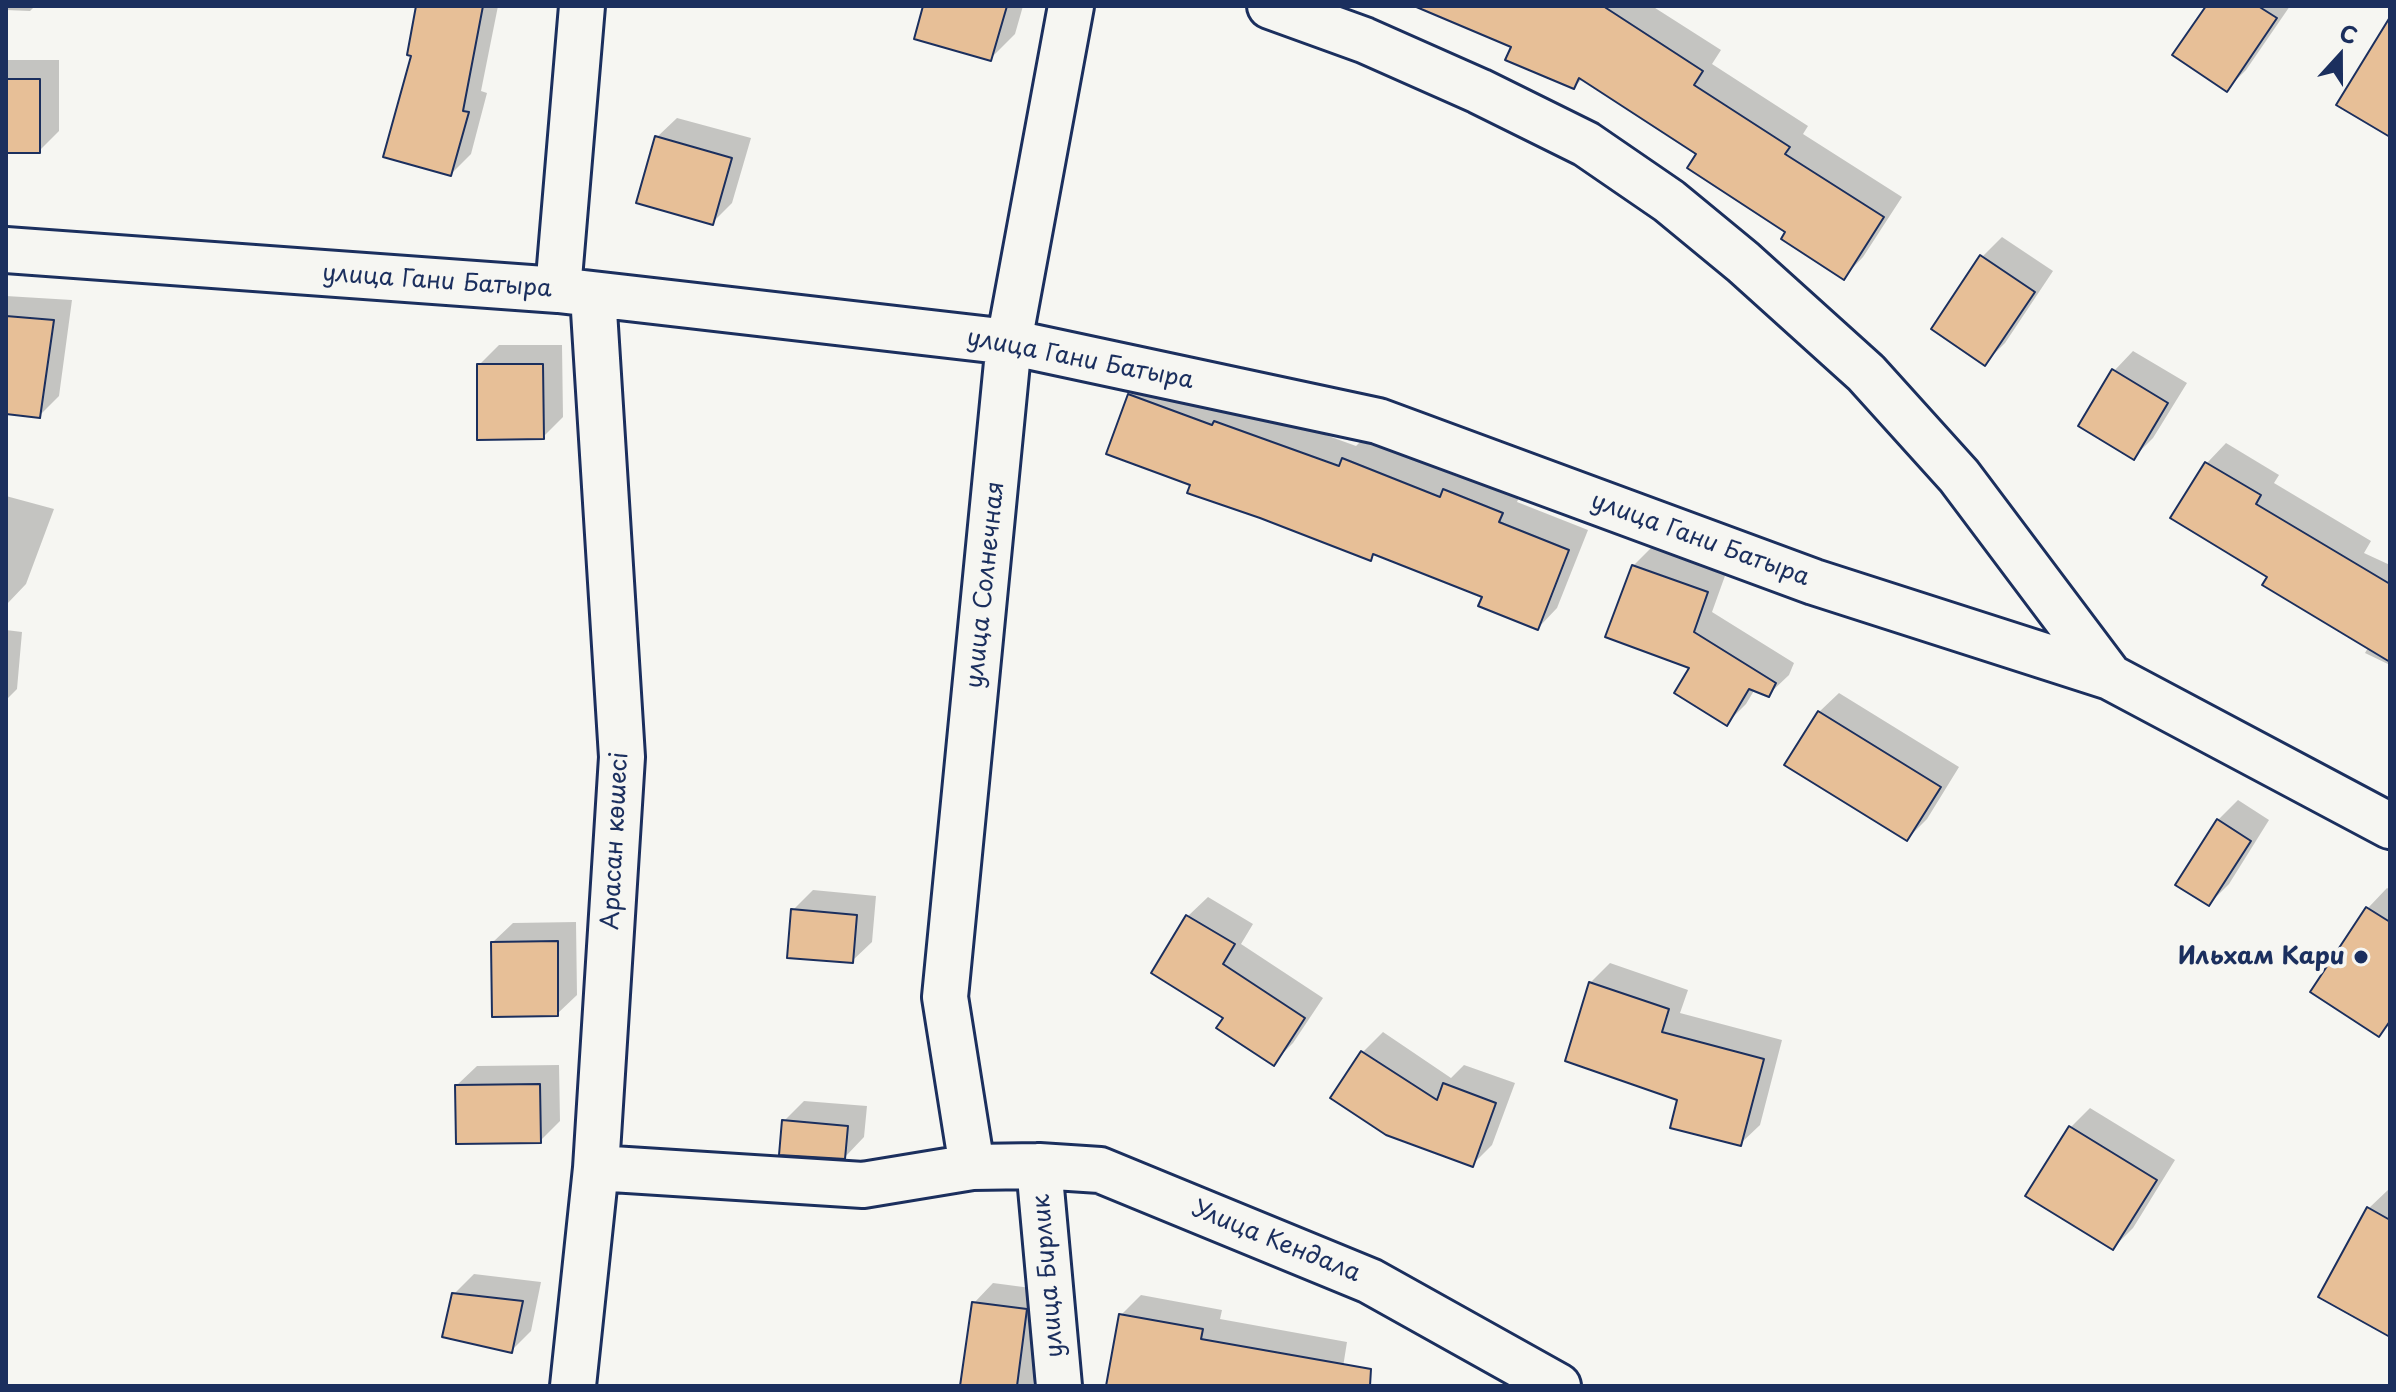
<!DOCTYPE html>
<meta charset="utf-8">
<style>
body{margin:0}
#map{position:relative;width:2396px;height:1392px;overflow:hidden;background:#f6f6f2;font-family:"Playpen Sans",sans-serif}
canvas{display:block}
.frame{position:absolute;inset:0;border:8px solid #1b2f5e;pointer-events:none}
.north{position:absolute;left:2300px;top:16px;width:80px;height:80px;-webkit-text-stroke:6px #f6f6f2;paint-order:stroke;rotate:21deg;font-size:22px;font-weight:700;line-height:32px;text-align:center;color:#1b2f5e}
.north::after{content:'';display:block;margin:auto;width:28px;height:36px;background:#1b2f5e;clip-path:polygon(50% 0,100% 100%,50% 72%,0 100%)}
</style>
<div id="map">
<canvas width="2396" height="1392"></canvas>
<div class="frame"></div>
<div class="north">С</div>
</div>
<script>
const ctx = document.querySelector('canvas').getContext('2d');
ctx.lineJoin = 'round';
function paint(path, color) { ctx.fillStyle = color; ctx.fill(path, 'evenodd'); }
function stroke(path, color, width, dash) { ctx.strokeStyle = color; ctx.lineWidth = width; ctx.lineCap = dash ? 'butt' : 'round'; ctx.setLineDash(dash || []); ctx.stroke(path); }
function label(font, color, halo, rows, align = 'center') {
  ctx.font = font + ' "Playpen Sans",sans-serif'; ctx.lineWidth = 8; ctx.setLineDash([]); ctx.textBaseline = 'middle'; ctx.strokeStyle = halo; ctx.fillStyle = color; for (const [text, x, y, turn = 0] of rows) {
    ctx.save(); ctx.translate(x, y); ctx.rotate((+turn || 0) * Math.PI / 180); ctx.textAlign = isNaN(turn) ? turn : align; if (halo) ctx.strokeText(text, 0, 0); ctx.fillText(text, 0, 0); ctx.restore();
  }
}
const shadow = new Path2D(`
 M 6,6 L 35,6 L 30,11 L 6,10 Z
 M 418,6 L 498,6 L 481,91 L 487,93 L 471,154 L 451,174 L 414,55 Z
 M 925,6 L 1023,6 L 1015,34 L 991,58 Z
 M 1419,6 L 1652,6 L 1721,50 L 1712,64 L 1808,126 L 1803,134 L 1902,197 L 1863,257 L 1844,277 L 1699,153 L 1583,78 L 1574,87 L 1513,46 Z
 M 2208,6 L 2290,6 L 2246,70 L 2227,89 Z
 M 6,60 L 59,60 L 59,131 L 39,151 L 6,151 Z
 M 677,118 L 751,138 L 732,203 L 712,223 L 657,137 Z
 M 2002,237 L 2053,271 L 2005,343 L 1985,363 L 1982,257 Z
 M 6,296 L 72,300 L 59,396 L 39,416 L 6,412 Z
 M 499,345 L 562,345 L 563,417 L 543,437 L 479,365 Z
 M 2133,351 L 2187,383 L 2153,438 L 2133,458 L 2114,371 Z
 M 1150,376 L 1235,402 L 1356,446 L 1363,439 L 1458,477 L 1464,471 L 1521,493 L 1517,502 L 1588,530 L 1557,608 L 1538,628 L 1485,596 L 1376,553 L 1370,559 L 1193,484 L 1130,396 Z
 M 2226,443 L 2279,475 L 2274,483 L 2371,541 L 2364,553 L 2390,565 L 2390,665 L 2365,653 L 2369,646 L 2270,576 L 2173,518 L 2207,463 Z
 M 6,496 L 54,509 L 26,584 L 7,604 Z
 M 1653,546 L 1726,573 L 1712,612 L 1794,663 L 1789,675 L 1769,694 L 1755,689 L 1746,704 L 1726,724 L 1633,566 Z
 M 6,630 L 22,632 L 17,689 L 6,700 Z
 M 1839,693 L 1959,767 L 1927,819 L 1907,839 L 1819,712 Z
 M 2238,800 L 2269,820 L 2229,884 L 2209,904 L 2218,820 Z
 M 2387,888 L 2390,890 L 2390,1024 L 2379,1035 L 2313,991 L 2368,908 Z
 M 813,890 L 876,896 L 872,942 L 852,961 L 793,910 Z
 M 1208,897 L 1253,924 L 1241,944 L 1323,998 L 1293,1043 L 1273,1063 L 1226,1017 L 1154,972 L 1188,916 Z
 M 576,922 L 577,995 L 557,1014 L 493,942 L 513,923 Z
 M 1610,963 L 1688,990 L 1680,1013 L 1782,1040 L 1760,1125 L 1740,1144 L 1680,1099 L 1590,983 Z
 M 1383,1032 L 1451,1078 L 1464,1065 L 1515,1083 L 1492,1145 L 1472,1165 L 1333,1097 L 1363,1052 Z
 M 559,1065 L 560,1121 L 540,1141 L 457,1085 L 477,1066 Z
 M 804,1101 L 867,1106 L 864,1137 L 845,1157 L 784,1121 Z
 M 2090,1108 L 2175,1160 L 2133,1228 L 2113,1248 L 2070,1128 Z
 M 2389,1189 L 2390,1189 L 2390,1335 L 2369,1208 Z
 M 474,1274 L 541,1282 L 531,1331 L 511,1351 L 454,1294 Z
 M 993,1283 L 1046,1290 L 1033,1386 L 963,1386 L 974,1303 Z
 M 1141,1295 L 1222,1310 L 1220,1319 L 1347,1342 L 1340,1386 L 1108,1386 L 1121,1315 Z`);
const building = new Path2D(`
 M 416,6 L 483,6 L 463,111 L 469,112 L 451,176 L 383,157 L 411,56 L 407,55 Z
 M 923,6 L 1007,6 L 991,61 L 914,39 Z
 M 1414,6 L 1603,6 L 1703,71 L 1694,85 L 1790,147 L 1785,154 L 1884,217 L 1844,280 L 1781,239 L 1785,232 L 1687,168 L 1696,154 L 1579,78 L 1574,89 L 1505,60 L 1511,47 Z
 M 2206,6 L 2258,6 L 2277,18 L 2227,92 L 2172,55 Z
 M 2390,17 L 2390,137 L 2336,105 Z
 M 6,79 L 40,79 L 40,153 L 6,153 Z
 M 655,136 L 732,158 L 713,225 L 636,203 Z
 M 1980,255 L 2035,292 L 1985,366 L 1931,329 Z
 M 6,316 L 54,320 L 40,418 L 6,414 Z
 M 477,364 L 543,364 L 544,439 L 477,440 Z
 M 2112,369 L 2168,403 L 2134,460 L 2078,426 Z
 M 1128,394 L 1212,425 L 1214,421 L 1339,466 L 1342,458 L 1440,497 L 1443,489 L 1503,513 L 1499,522 L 1569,550 L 1538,630 L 1478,606 L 1482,597 L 1373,554 L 1371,561 L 1260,518 L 1187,493 L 1190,485 L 1106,454 Z
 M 2205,462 L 2261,495 L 2256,504 L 2390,584 L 2390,662 L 2262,585 L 2267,577 L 2170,518 Z
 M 1632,565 L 1708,592 L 1694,632 L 1776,683 L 1769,697 L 1749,689 L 1727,726 L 1674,693 L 1689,668 L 1605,637 Z
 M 1818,711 L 1941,787 L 1907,841 L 1784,765 Z
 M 2217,819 L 2251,841 L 2209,906 L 2175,885 Z
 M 2366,907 L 2390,922 L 2390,1021 L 2379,1037 L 2310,992 Z
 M 791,909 L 857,915 L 853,963 L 787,958 Z
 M 1186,915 L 1235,944 L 1223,964 L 1305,1018 L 1274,1066 L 1216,1028 L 1223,1018 L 1151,973 Z
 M 558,941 L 558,1016 L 492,1017 L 491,942 Z
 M 1589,982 L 1669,1009 L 1662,1032 L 1764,1059 L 1741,1146 L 1670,1128 L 1677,1100 L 1565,1061 Z
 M 1361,1051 L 1437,1100 L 1443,1083 L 1496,1103 L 1473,1167 L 1386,1135 L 1330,1098 Z
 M 540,1084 L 541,1143 L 456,1144 L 455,1085 Z
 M 782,1120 L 848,1126 L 845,1159 L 779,1155 Z
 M 2069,1126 L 2157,1180 L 2113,1250 L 2025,1196 Z
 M 2367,1207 L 2390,1220 L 2390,1337 L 2318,1297 Z
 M 452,1293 L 523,1301 L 512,1353 L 442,1337 Z
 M 972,1302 L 1027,1309 L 1017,1386 L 960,1386 Z
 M 1119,1314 L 1203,1329 L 1201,1339 L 1371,1369 L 1370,1386 L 1106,1386 Z`);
const minor = new Path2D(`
 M 1270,6 L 1364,40 L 1479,91 L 1586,144 L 1669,201 L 1743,262 L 1866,373 L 1959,476 L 2110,677
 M 6,250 L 558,290 L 1009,342 L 1378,421 L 1814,582 L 2110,677 L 2390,826
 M 558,290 L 582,6
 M 1039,1166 L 1059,1386
 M 972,1167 L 945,997 L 1009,342 L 1071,6
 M 596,1168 L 863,1185 L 972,1167 L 1039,1166 L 1100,1170 L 1370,1281 L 1558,1386
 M 573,1386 L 596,1168 L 622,757 L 593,295`);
const markers = [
 [2361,957,8,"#1b2f5e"]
];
const streetNames = [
 ["улица Гани Батыра",437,282,4],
 ["улица Гани Батыра",1080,360,11],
 ["улица Гани Батыра",1700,540,20],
 ["улица Солнечная",986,585,-84],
 ["Арасан көшесі",616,841,-87],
 ["Улица Кендала",1276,1242,22],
 ["улица Бирлик",1049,1276,-95]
];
const poiNames = [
 ["Ильхам Кари",2345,957]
];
paint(shadow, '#0003');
paint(building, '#e7bf97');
stroke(building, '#1b2f5e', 2);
stroke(minor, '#1b2f5e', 50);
stroke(minor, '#f6f6f2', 44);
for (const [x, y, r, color] of markers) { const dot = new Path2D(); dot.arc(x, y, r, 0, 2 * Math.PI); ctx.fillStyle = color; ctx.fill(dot); stroke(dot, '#f6f6f2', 3); }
label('24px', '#1b2f5e', '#f6f6f2', streetNames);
label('bold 24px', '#1b2f5e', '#f6f6f2', poiNames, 'right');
</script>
